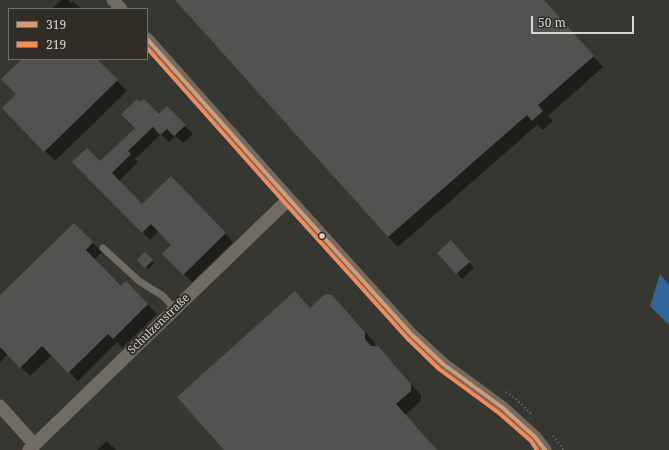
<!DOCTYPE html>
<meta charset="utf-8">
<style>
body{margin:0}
#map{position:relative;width:669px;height:450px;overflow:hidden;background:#373732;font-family:"Noto Serif",serif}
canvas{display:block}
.legend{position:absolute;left:8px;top:8px;width:140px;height:52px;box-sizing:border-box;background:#2f2d26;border:1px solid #72716a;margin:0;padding:5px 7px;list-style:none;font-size:12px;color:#d7d6d1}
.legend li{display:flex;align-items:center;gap:8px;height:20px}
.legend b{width:20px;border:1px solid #72716a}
.scale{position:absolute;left:531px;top:16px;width:103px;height:18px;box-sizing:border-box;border:2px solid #d7d6d1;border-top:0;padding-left:5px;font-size:12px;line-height:14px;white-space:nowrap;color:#d7d6d1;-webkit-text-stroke:3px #2f2d26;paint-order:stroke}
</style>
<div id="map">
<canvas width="669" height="450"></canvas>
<ul class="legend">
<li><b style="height:5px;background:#d39c74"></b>319</li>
<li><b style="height:5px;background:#f98a56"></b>219</li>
</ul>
<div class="scale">50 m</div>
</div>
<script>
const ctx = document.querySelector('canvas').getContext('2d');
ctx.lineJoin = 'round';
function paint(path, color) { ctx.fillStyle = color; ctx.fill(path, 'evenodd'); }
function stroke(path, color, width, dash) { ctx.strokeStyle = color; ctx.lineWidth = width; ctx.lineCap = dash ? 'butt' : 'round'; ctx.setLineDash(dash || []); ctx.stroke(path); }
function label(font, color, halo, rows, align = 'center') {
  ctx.font = font + ' "Noto Serif",serif'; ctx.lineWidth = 4; ctx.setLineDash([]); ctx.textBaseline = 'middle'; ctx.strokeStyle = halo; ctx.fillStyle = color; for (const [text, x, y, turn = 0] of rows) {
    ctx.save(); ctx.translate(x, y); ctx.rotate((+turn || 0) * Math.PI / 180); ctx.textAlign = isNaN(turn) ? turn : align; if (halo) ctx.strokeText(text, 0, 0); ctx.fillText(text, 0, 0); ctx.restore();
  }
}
const water = new Path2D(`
 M 660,274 L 669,285 L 669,325 L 650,306 Z`);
const shadow = new Path2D(`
 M 61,0 L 68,0 L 71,3 L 73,1 L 81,9 L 52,9 Z
 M 176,0 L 544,0 L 603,67 L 548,116 L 553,121 L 543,130 L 537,125 L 398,247 L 388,237 Z
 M 23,59 L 96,59 L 127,91 L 55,161 L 3,108 L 17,94 Z
 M 167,108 L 193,134 L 183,143 L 175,136 L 169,142 L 161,134 L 135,159 L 138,162 L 119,181 L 142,205 L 171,177 L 233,242 L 192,282 L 164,254 L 173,245 L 159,231 L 150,240 L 74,162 L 100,162 L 159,116 Z
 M 74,224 L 102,252 L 94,260 L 121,287 L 126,283 L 157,314 L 122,348 L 117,342 L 78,381 L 52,355 L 30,376 L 8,354 L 0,362 L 0,296 Z
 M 456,247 L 474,268 L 462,279 L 438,253 Z
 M 145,254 L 154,263 L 148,269 L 139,260 Z
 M 342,306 L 375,343 L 375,347 L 388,358 L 421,395 L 421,401 L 405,415 L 437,450 L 225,450 L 310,308 Z
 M 107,441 L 116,450 L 97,450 Z`);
const building = new Path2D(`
 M 175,0 L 544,0 L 594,56 L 538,105 L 543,111 L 532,121 L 527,115 L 388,237 Z
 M 22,59 L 97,59 L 118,80 L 44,152 L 2,108 L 16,94 L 1,79 Z
 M 137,99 L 140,102 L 144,99 L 159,114 L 167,106 L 186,125 L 174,136 L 167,129 L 160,135 L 153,127 L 128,151 L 131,154 L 112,173 L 142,204 L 171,176 L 226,233 L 183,275 L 162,254 L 171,245 L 151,224 L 142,233 L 72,162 L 87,148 L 100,161 L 135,128 L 121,114 Z
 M 74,223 L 93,242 L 86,250 L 121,286 L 126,281 L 148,304 L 113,339 L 108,334 L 68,373 L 42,346 L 20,368 L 0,347 L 0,295 Z
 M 451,240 L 470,262 L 456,274 L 437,253 Z
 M 145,252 L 153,260 L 145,268 L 137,260 Z
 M 295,291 L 310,308 L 325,294 L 332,295 L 365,332 L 365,339 L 371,346 L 378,346 L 411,384 L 411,391 L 396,404 L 437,450 L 224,450 L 177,397 Z`);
const path = new Path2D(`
 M 506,392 L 515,398 L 531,414
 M 553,436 L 564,450`);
const service = new Path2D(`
 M 103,248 L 139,281 L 163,296 L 175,309`);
const minor = new Path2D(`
 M 113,0 L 121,9
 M 147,39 L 289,199 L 411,334 L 443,364 L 503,408 L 535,437 L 545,450
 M 0,406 L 34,444
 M 29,450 L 289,199`);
const bus1 = new Path2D(`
 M 147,39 L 289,199 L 411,334 L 443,364 L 503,408 L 535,437 L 545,450`);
const bus2 = new Path2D(`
 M 147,48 L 285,203 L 407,338 L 439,369 L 499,413 L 531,441 L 537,450`);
const markers = [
 [322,236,3.5,"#d7d6d1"]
];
const streetNames = [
 ["Schulzenstraße",159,324,-44]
];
paint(water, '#316497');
paint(shadow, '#0007');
paint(building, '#545250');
stroke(path, '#706d66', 2.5, [1, 3]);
stroke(service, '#716c63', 7);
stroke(minor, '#716c63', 13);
stroke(bus1, '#d39c74', 4);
stroke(bus2, '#f98a56', 4);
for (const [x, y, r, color] of markers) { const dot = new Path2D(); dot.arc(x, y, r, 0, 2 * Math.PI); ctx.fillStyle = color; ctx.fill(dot); stroke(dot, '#2f2d26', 1.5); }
label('11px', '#d7d6d1', '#2f2d26', streetNames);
</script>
